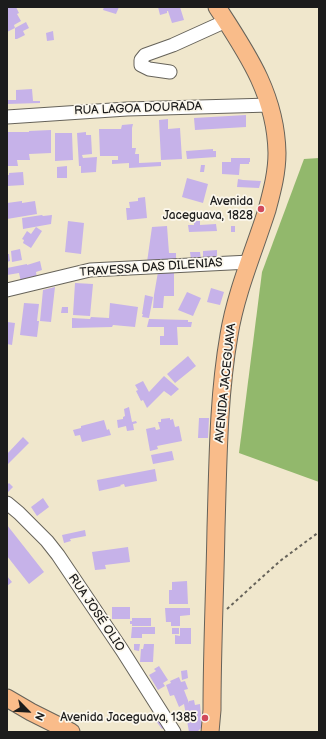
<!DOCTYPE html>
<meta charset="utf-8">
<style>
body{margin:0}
#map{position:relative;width:326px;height:739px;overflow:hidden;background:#f0e7cc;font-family:"Balsamiq Sans",sans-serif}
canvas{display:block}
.frame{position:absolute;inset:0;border:8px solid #1c1c1c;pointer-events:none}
.north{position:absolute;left:8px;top:691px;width:40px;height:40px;-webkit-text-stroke:3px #fbf7ec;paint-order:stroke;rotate:114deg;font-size:11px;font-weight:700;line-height:16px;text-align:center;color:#1c1c1c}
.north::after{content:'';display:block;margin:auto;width:14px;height:18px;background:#1c1c1c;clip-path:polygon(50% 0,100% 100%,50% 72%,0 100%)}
</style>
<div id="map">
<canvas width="326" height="739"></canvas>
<div class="frame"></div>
<div class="north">N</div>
</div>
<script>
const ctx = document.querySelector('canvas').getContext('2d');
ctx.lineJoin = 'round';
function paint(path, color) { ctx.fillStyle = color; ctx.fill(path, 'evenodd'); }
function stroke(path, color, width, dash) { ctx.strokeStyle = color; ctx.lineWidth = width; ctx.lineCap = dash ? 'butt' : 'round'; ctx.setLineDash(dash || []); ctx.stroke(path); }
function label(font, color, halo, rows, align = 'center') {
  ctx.font = font + ' "Balsamiq Sans",sans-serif'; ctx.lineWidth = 3.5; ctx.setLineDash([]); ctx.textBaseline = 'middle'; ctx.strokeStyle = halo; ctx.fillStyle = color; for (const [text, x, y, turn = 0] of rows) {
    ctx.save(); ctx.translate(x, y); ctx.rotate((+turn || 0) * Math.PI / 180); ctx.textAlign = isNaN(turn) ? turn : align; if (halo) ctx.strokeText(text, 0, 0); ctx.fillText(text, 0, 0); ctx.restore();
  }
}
const forest = new Path2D(`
 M 319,158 L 319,482 L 239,453 L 262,272 L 304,159 Z`);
const building = new Path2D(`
 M 7,7 L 16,7 L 19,13 L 17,14 L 21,21 L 14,25 L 15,28 L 26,22 L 29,28 L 23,31 L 25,35 L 17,39 L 15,39 L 15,28 L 7,32 Z
 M 104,7 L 119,7 L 116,14 L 103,10 Z
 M 158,7 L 180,7 L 184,20 L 172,23 L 168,11 L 167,11 L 167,13 L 160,15 Z
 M 53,31 L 54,40 L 47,41 L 46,33 Z
 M 32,89 L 33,101 L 40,101 L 40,103 L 7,104 L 7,100 L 16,100 L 16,90 Z
 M 246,115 L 246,127 L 195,130 L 194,118 Z
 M 168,119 L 168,129 L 180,128 L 182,159 L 161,160 L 159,120 Z
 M 133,124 L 132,128 L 132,148 L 136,148 L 135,154 L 139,154 L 139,163 L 161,162 L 161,166 L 129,168 L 129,163 L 112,164 L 112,160 L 118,160 L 118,156 L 100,156 L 99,129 L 121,129 L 122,125 Z
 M 51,130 L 51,153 L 29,154 L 30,160 L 17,160 L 18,166 L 7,166 L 7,132 L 29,132 L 29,131 Z
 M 86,132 L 86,135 L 91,135 L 92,154 L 82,155 L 83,158 L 97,157 L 96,172 L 81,173 L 81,166 L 79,166 L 77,133 Z
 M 55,133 L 72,133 L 73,160 L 55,161 Z
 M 213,149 L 213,151 L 216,151 L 216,157 L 187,159 L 186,151 Z
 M 231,158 L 250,158 L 250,162 L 249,162 L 249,164 L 240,164 L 239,175 L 222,174 L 222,162 L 231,162 Z
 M 201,165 L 205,165 L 204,172 L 200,172 Z
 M 67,166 L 67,178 L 57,178 L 57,167 Z
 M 23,172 L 24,185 L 7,186 L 7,175 L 9,175 L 9,173 Z
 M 187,178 L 208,184 L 203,203 L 182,197 Z
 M 238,179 L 243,180 L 261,181 L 259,188 L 237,187 Z
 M 145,197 L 147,218 L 127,220 L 126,208 L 130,208 L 129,202 L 138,201 L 138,198 Z
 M 22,201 L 22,203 L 35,201 L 37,214 L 7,219 L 7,203 Z
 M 42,215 L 43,216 L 52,215 L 51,224 L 23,229 L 22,218 Z
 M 68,221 L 84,223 L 81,254 L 65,252 Z
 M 194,221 L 200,221 L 200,225 L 216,224 L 217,231 L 189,232 L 188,225 L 194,225 Z
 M 167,226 L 169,253 L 176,253 L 176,260 L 147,262 L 152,227 Z
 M 231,226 L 235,226 L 235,232 L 231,232 Z
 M 36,227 L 42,231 L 31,248 L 23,243 L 24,240 L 22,239 L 27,231 L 31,234 Z
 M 20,249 L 22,260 L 12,262 L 11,251 Z
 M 217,250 L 217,257 L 203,258 L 203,251 Z
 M 190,252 L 200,252 L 201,259 L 191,259 Z
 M 7,254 L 9,254 L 10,261 L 7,262 Z
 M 40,261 L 42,270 L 36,272 L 37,278 L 21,282 L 19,273 L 7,275 L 7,268 L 27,264 L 27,265 Z
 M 174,271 L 174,296 L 164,296 L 163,308 L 153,308 L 154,295 L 158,272 Z
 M 75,283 L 93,284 L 90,316 L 73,315 Z
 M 55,287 L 51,322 L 40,321 L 43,290 Z
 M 211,288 L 224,292 L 220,305 L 207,302 Z
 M 187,292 L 201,298 L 193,316 L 178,310 Z
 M 145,295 L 153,297 L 149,318 L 142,317 L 143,314 L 142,314 Z
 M 24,303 L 39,304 L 37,321 L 39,321 L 37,337 L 20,335 Z
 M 110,303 L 138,307 L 135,327 L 113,325 L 112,327 L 72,328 L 72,318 L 90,319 L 91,317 L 109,318 Z
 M 62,307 L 68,307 L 68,313 L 61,313 Z
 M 149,319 L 188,320 L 188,322 L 192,322 L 191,327 L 177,327 L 178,345 L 160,345 L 160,336 L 164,336 L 164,327 L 147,327 Z
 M 7,322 L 15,323 L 12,345 L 7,344 Z
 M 188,356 L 196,366 L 175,383 L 167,374 Z
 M 164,376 L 179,389 L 171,396 L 164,391 L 147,408 L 143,400 L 141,401 L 136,391 L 138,390 L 135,385 L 143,381 L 149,392 Z
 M 129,407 L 132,422 L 136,421 L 137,423 L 133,424 L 134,430 L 127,431 L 126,426 L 118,428 L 117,420 L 123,419 L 123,417 L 125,416 L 124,409 Z
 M 170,418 L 170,420 L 173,419 L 175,427 L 179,426 L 182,441 L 157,446 L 158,449 L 150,451 L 146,429 L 155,427 L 156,430 L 160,429 L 158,422 L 161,422 L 161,419 Z
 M 199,418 L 209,418 L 208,438 L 198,438 Z
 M 104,420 L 107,430 L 109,429 L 111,435 L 82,442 L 80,435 L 75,436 L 73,430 L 81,428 L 81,426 Z
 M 23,437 L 29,443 L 7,465 L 7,454 Z
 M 172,451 L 174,460 L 153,464 L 151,455 Z
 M 155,469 L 157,481 L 125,487 L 124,484 L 120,485 L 121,486 L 99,491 L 97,480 Z
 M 9,483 L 13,487 L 7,493 L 7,485 Z
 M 43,498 L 49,507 L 37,516 L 31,507 Z
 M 7,525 L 44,572 L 29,584 L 7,556 Z
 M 85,530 L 86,536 L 70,539 L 71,541 L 64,543 L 62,535 Z
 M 128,547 L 130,562 L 105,565 L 106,569 L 95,570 L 92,552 Z
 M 7,576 L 12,582 L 7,586 Z
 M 187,581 L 188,604 L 169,604 L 169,590 L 172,590 L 172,582 Z
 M 112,607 L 130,607 L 130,619 L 112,619 Z
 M 165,608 L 190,608 L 190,615 L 180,616 L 180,626 L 171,626 L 171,622 L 166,622 Z
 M 132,618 L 151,618 L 151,626 L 132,626 L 132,624 L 130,624 L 130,621 L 132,621 Z
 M 132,627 L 155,627 L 155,634 L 142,634 L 142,638 L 131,638 Z
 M 172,628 L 179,628 L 179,634 L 172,634 Z
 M 180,628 L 191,628 L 191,644 L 175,644 L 175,635 L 180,636 Z
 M 134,644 L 140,644 L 139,651 L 134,650 Z
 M 144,644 L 154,644 L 153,662 L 140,662 L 141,649 L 143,649 Z
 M 159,666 L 168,680 L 163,683 L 165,686 L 158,690 L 149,675 L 156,671 L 154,669 Z
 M 187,670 L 188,678 L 182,680 L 181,671 Z
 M 179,677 L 181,682 L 185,681 L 188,689 L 184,690 L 189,703 L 189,701 L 194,700 L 195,705 L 200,704 L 202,727 L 197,732 L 189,732 L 184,704 L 179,707 L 174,695 L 170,696 L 166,685 L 171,683 L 170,681 Z
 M 161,717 L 167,726 L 162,729 L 156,721 Z`);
const path = new Path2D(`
 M 227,609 L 280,561 L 319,532`);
const minor = new Path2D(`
 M 170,72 L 149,69 L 141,65 L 141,60 L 145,55 L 173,45 L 226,21
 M 7,117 L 127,109 L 270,105
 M 7,290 L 90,270 L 250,262
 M 7,503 L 19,513 L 47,541 L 58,555 L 122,650 L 174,732`);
const major = new Path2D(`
 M 7,698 L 31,712 L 71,732
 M 210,732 L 212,710 C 212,649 215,588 216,528 C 218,464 218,398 229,335 C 236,292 254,251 267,210 C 272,191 277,173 277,153 C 276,95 247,53 217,7`);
const markers = [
 [261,209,4,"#d1495b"],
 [205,718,4,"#d1495b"]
];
const streetNames = [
 ["RUA LAGOA DOURADA",138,109,-2],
 ["TRAVESSA DAS DILENIAS",151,268,-4],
 ["AVENIDA JACEGUAVA",226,383,-84],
 ["RUA JOSÉ OLIO",96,613,56]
];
const poiNames = [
 ["Avenida",253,202],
 ["Jaceguava, 1828",253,216],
 ["Avenida Jaceguava, 1385",197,718]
];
paint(forest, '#92b86c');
paint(building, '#c6b2e9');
stroke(minor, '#66635a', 15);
stroke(major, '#66635a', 19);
stroke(path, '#66635a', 2, [3, 3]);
stroke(minor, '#fff', 13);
stroke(major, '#f9bc8a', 17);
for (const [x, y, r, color] of markers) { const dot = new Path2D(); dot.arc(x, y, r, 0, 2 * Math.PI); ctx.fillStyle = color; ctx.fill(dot); stroke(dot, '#fbf7ec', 1.5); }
label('12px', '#1c1c1c', '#fbf7ec', streetNames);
label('12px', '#1c1c1c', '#fbf7ec', poiNames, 'right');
</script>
